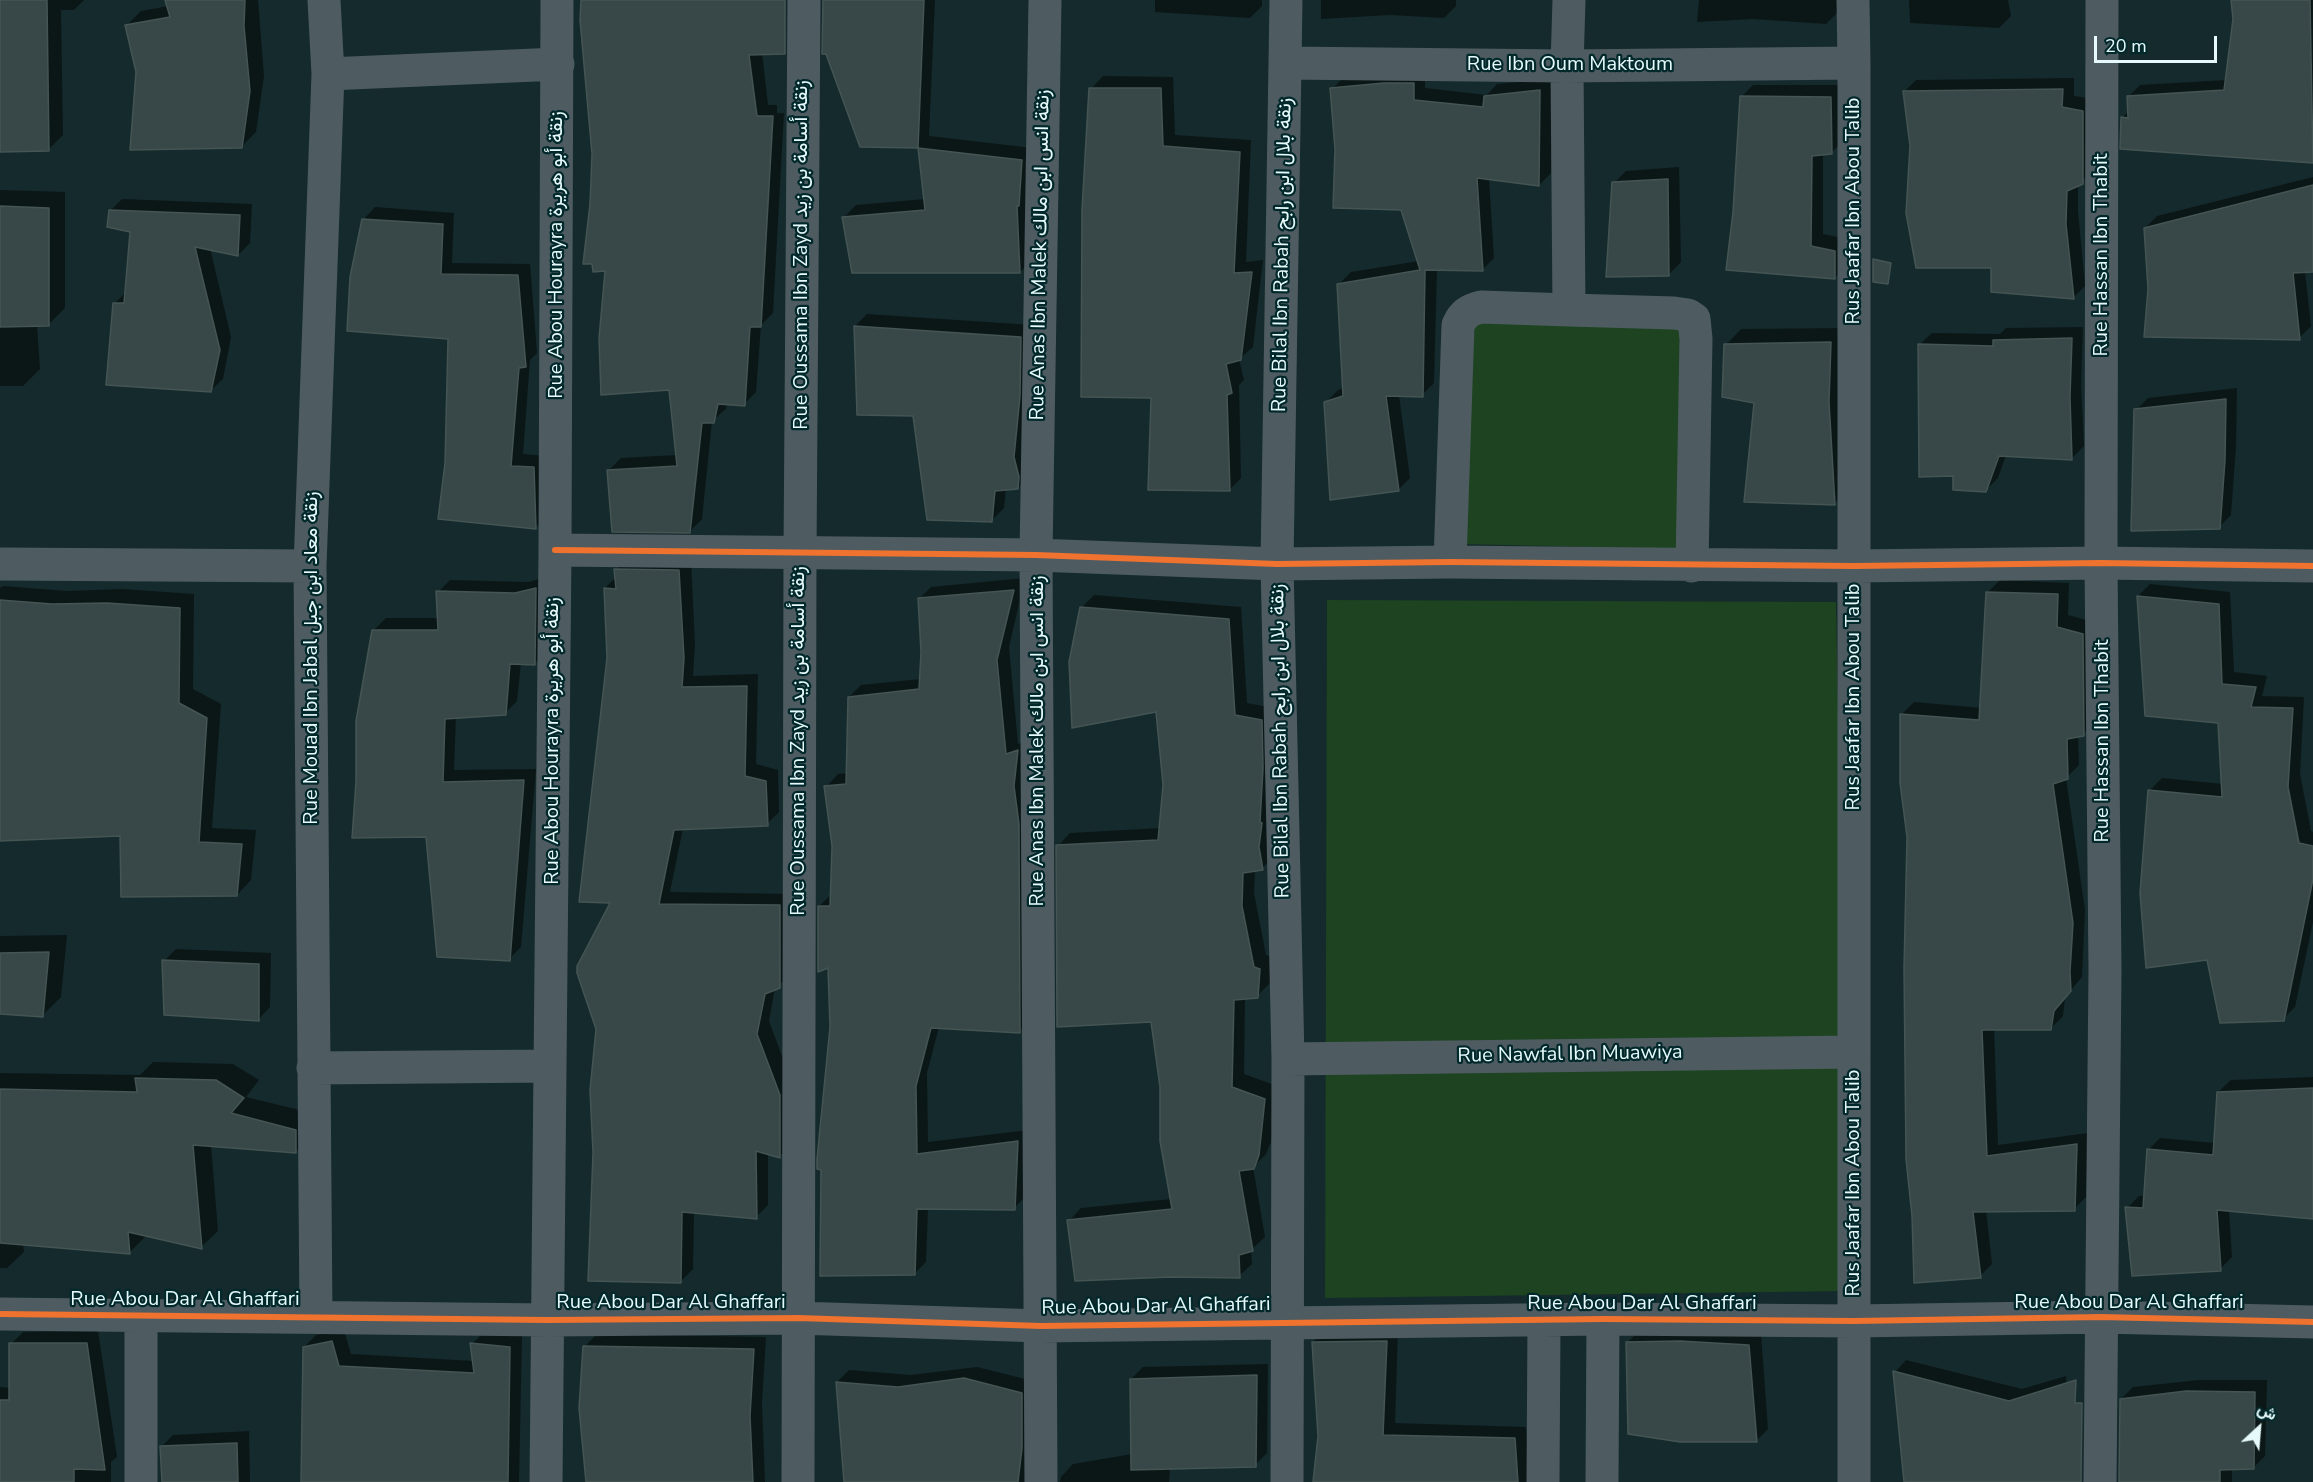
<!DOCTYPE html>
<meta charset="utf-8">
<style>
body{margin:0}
#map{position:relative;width:2313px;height:1482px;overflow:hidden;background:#152a2c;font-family:"Nunito Sans",Vazirmatn,sans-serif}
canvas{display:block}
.north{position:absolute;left:2229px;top:1398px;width:60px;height:60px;-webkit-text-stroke:4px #01282b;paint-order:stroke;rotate:26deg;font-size:16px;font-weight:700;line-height:24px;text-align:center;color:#e6fafb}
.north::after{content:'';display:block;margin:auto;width:21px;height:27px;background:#e6fafb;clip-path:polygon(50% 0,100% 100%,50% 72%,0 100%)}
.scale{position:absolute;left:2094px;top:36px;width:123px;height:27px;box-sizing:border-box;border:3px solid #e6fafb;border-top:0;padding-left:8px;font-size:18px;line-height:21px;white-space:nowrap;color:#e6fafb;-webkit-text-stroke:4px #01282b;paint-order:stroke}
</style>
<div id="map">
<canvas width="2313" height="1482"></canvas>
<div class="north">ش</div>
<div class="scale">20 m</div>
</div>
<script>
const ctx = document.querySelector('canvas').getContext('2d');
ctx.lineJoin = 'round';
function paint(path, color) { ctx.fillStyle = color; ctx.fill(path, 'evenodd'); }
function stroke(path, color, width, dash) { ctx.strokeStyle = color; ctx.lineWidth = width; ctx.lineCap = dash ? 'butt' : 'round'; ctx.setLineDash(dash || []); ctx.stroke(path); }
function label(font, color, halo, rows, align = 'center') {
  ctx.font = font + ' "Nunito Sans",Vazirmatn,sans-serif'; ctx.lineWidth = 4.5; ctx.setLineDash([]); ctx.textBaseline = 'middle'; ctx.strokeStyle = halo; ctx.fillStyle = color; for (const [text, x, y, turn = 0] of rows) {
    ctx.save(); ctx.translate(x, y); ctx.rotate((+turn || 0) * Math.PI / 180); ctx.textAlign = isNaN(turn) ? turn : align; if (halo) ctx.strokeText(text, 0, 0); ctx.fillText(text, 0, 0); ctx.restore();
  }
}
const green = new Path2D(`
 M 1463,321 L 1692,329 L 1689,549 L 1459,544 Z
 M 1327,600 L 1836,602 L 1848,1291 L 1325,1298 Z`);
const shadow = new Path2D(`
 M 0,0 L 84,0 L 74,10 L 61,10 L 63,135 L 48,150 L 0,150 Z
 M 167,0 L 258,0 L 264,76 L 256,132 L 241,147 L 137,72 L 127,25 L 141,11 L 169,6 Z
 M 582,0 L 781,0 L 762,53 L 768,105 L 777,105 L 777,113 L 784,113 L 773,313 L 761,325 L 756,392 L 744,404 L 727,403 L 726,409 L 712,421 L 702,519 L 690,531 L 609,470 L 621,458 L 677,455 L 670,388 L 607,270 L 591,204 L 594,154 Z
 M 827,0 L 935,0 L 929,136 L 1033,148 L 1032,260 L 1020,272 L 844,217 L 856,205 L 925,199 L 919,146 L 861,145 Z
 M 1155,0 L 1262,0 L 1262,6 L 1250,18 L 1155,12 Z
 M 1321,0 L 1456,0 L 1456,6 L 1444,18 L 1390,15 L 1321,19 Z
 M 1699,0 L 1840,0 L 1838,12 L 1826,24 L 1753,19 L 1697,22 Z
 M 1909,0 L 2008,0 L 2011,16 L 1999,28 L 1910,23 Z
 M 2232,0 L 2313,0 L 2313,161 L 2122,148 L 2122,118 L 2129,111 L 2128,97 L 2140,85 L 2227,80 L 2235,19 Z
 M 1425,72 L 1425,88 L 1487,95 L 1497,84 L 1552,79 L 1551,173 L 1539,185 L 1489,178 L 1494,258 L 1482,270 L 1437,269 L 1434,383 L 1422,395 L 1399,395 L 1410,478 L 1398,490 L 1326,402 L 1338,390 L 1344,388 L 1339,284 L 1351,272 L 1419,261 L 1402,209 L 1336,149 L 1332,89 L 1344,77 Z
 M 1103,76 L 1173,77 L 1175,135 L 1251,140 L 1246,262 L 1263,260 L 1253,347 L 1239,359 L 1244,380 L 1239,385 L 1241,478 L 1229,490 L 1152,397 L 1091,89 Z
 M 2074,78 L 2074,96 L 2095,99 L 2094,171 L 2078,184 L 2078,211 L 2085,286 L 2073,298 L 1992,266 L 1904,92 L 1916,80 Z
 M 1753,85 L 1842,85 L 1843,141 L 1831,153 L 1823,153 L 1823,234 L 1847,239 L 1847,266 L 1835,278 L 1734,212 L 1741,97 Z
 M 1679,167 L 1681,262 L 1669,274 L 1614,183 L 1626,171 Z
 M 2313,177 L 2313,269 L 2305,271 L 2311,326 L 2299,338 L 2149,289 L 2145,228 L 2157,216 Z
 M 0,190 L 65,192 L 65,308 L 48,325 L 37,325 L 40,369 L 23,386 L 0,386 Z
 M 122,199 L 252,204 L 250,243 L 238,255 L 210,248 L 231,337 L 223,379 L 210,391 L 115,303 L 126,292 L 132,231 L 110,211 Z
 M 375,207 L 454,213 L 452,263 L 530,264 L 537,353 L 530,360 L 523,454 L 545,456 L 548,515 L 536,527 L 446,463 L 449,337 L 363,220 Z
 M 867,314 L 1032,325 L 1030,475 L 1018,488 L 1006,489 L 1004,508 L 992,520 L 915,415 L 855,326 Z
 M 2083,327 L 2081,384 L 2084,446 L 2072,458 L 2006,455 L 1998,478 L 1986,490 L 1954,475 L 1919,345 L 1932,333 L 2000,334 L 2006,328 Z
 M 1846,328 L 1850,488 L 1835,503 L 1756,402 L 1726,345 L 1741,329 Z
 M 2237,388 L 2236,447 L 2231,515 L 2219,527 L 2136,410 L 2148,398 Z
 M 628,558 L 691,559 L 695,645 L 693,676 L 758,674 L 756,764 L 778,770 L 779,812 L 767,824 L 683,828 L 670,892 L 792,894 L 792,974 L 775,988 L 769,1021 L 792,1083 L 791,1144 L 780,1156 L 768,1153 L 768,1205 L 756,1217 L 694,1212 L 693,1269 L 681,1281 L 613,901 L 605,588 L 616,577 L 616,570 Z
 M 547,577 L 547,651 L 535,663 L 521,663 L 517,701 L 505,713 L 456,716 L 454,770 L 536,769 L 521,947 L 509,959 L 427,835 L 374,630 L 386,618 L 439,618 L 438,592 L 450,580 L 528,582 Z
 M 1025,578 L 1009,647 L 1018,744 L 1029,740 L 1031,1019 L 1019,1031 L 939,1027 L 927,1073 L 928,1142 L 1029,1130 L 1026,1196 L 1014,1208 L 928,1208 L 926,1262 L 914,1274 L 831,1027 L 829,965 L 819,906 L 832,894 L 834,846 L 826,787 L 838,774 L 848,773 L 849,697 L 861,685 L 921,679 L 922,652 L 919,599 L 931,587 Z
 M 2000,580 L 2069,583 L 2068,615 L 2094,622 L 2095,722 L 2083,734 L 2078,735 L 2079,765 L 2066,778 L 2085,910 L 2082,977 L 2065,997 L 2063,1016 L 2051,1028 L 1994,1028 L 1998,1145 L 2088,1133 L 2086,1197 L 2074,1209 L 1986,1210 L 1992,1264 L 1980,1276 L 1909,837 L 1902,714 L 1914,702 L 1982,708 L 1988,592 Z
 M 2150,584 L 2230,592 L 2234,672 L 2267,676 L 2262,696 L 2304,697 L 2300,774 L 2311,831 L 2313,832 L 2313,922 L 2295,1007 L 2283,1019 L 2150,790 L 2162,778 L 2223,784 L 2219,722 L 2138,596 Z
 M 3,586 L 67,591 L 122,589 L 194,594 L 193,689 L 221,704 L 212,828 L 256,830 L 251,880 L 237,895 L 122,834 L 0,839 L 0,588 Z
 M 1094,595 L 1241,607 L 1247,703 L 1274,708 L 1275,856 L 1262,868 L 1255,869 L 1254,893 L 1266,955 L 1272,957 L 1270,983 L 1257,996 L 1245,997 L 1244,1074 L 1277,1086 L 1271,1142 L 1266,1154 L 1253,1167 L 1265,1237 L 1251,1250 L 1252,1264 L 1239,1276 L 1069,1221 L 1081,1208 L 1171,1199 L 1162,1087 L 1152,1021 L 1058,846 L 1070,833 L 1161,828 L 1164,785 L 1157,710 L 1082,607 Z
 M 67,935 L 61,997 L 43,1015 L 0,1013 L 0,936 Z
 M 176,949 L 271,953 L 270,1007 L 258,1020 L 164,961 Z
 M 153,1062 L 233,1064 L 259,1080 L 246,1097 L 312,1113 L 312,1135 L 295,1152 L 211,1145 L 218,1231 L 201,1247 L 146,1236 L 129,1253 L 23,1243 L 24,1252 L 7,1268 L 0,1268 L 0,1073 L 140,1075 Z
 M 2313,1077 L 2313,1218 L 2229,1209 L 2232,1257 L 2220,1269 L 2127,1208 L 2139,1196 L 2146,1196 L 2148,1150 L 2160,1138 L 2215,1143 L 2218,1092 L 2231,1080 Z
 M 1398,1329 L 1395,1423 L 1526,1427 L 1530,1482 L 1314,1482 L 1320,1436 L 1313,1342 L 1325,1330 Z
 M 344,1330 L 351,1354 L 474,1361 L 472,1344 L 484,1332 L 522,1336 L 519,1482 L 302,1482 L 304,1347 L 316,1335 Z
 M 1640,1330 L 1761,1333 L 1768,1429 L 1756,1441 L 1628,1342 Z
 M 98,1331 L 117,1457 L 111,1462 L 111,1482 L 0,1482 L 0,1387 L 10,1388 L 11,1344 L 23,1332 Z
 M 597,1334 L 766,1337 L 762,1403 L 765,1482 L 585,1482 L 585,1346 Z
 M 1906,1360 L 2022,1389 L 2066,1376 L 2074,1482 L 1916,1482 L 1895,1372 Z
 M 1268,1364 L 1267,1453 L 1255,1465 L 1170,1467 L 1169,1482 L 1060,1482 L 1061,1477 L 1073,1464 L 1132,1454 L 1131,1379 L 1143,1367 Z
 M 977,1367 L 1033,1381 L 1039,1482 L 846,1482 L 837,1382 L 849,1370 L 911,1375 Z
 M 2199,1380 L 2267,1380 L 2265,1456 L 2253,1468 L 2232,1468 L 2232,1482 L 2120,1482 L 2121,1399 L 2133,1387 Z
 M 249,1431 L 250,1482 L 164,1482 L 161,1447 L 173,1435 Z`);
const building = new Path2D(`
 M 0,0 L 47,0 L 49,151 L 0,152 Z
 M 165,0 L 245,0 L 244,26 L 250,91 L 242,148 L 130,150 L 136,72 L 125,25 L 170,17 Z
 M 581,0 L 785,0 L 785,54 L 749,55 L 757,116 L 773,116 L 761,327 L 750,327 L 745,406 L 718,404 L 714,423 L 702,423 L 690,533 L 612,532 L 607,470 L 677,466 L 669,390 L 601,395 L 599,338 L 605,271 L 593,272 L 592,264 L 583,264 L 590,204 L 592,154 L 580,20 Z
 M 823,0 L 924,0 L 918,148 L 860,147 L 826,54 L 822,54 Z
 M 2231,0 L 2310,0 L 2313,163 L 2120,149 L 2121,117 L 2128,118 L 2127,96 L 2224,90 L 2233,19 Z
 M 1384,83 L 1414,83 L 1414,100 L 1483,107 L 1484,96 L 1540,90 L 1539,186 L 1477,178 L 1483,271 L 1425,270 L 1423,397 L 1386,396 L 1399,491 L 1330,500 L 1324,402 L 1343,396 L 1337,284 L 1420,270 L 1401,210 L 1333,208 L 1335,149 L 1330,88 Z
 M 1089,88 L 1161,88 L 1163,146 L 1240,152 L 1234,273 L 1252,272 L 1241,360 L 1226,364 L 1232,393 L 1227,395 L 1230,491 L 1148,490 L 1151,398 L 1081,397 L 1082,209 Z
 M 2063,89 L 2062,107 L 2083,111 L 2083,184 L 2067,191 L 2066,224 L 2074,299 L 1991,292 L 1991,268 L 1916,268 L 1906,213 L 1910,146 L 1903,91 Z
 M 1740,96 L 1831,97 L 1832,154 L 1812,156 L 1811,246 L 1835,251 L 1835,279 L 1726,270 L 1733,212 Z
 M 918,148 L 1022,160 L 1019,206 L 1017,206 L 1020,273 L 852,273 L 842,217 L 925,210 Z
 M 1668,179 L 1669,276 L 1606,277 L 1612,182 Z
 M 2313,185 L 2313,272 L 2293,273 L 2300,340 L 2144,337 L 2148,289 L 2144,228 Z
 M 0,206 L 49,208 L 49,326 L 0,327 Z
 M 109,210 L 240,215 L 238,256 L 195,247 L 220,350 L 211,392 L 106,385 L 113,303 L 124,303 L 130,232 L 107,227 Z
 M 362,219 L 443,224 L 441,274 L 518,275 L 526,367 L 519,368 L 511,466 L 534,467 L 536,529 L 438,519 L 445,463 L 448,339 L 347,331 L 350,277 Z
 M 1873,259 L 1891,263 L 1888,284 L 1873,282 Z
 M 854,326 L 1021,337 L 1020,396 L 1014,457 L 1019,477 L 1018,489 L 995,491 L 992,522 L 927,520 L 913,416 L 857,415 Z
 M 2072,338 L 2070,397 L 2072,460 L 1999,456 L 1986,492 L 1953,490 L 1953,476 L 1919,477 L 1918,344 L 1993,346 L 1993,340 Z
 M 1831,342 L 1829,402 L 1835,505 L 1744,502 L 1754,403 L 1722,397 L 1724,344 Z
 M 2226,399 L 2225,460 L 2220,529 L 2131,531 L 2134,409 Z
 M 614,569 L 679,570 L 684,658 L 682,687 L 747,686 L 745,776 L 766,781 L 768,826 L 674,830 L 659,904 L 780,905 L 780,988 L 765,994 L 757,1034 L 780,1095 L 780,1158 L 756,1151 L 757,1219 L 682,1212 L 681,1283 L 588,1281 L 593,1153 L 590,1090 L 596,1029 L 577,973 L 577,966 L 610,903 L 579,902 L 607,658 L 604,588 L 616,589 Z
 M 536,588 L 535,665 L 510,664 L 506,715 L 445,719 L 443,782 L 524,780 L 510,961 L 437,957 L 426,837 L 352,838 L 356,781 L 356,721 L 372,630 L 438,630 L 436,591 L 515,593 Z
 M 1014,590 L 997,660 L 1006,754 L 1018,750 L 1014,786 L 1019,824 L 1020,1033 L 931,1028 L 916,1086 L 917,1154 L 1018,1141 L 1015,1210 L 917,1209 L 915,1275 L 820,1276 L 821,1170 L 817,1169 L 817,1159 L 830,1027 L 828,968 L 818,972 L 818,906 L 830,906 L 832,846 L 824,786 L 846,784 L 848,697 L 919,689 L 921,652 L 918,598 Z
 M 1986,592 L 2058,594 L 2057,627 L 2083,634 L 2084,736 L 2067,739 L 2068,779 L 2053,784 L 2073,923 L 2070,972 L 2071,991 L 2054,1011 L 2051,1030 L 1982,1030 L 1987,1156 L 2077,1144 L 2075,1211 L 1973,1212 L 1981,1278 L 1914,1283 L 1912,1216 L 1906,1159 L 1904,968 L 1907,837 L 1900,783 L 1900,714 L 1979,720 Z
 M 2137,596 L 2219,604 L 2222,684 L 2256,687 L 2251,707 L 2293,708 L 2288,787 L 2299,843 L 2313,846 L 2313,879 L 2284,1021 L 2220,1023 L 2207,960 L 2146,968 L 2140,893 L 2148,790 L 2222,797 L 2218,723 L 2145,716 Z
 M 0,600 L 52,604 L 107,603 L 180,608 L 179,703 L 207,718 L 199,842 L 242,844 L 237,896 L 121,897 L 120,836 L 0,841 Z
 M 1080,607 L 1229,619 L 1235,715 L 1262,720 L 1263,768 L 1260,822 L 1262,823 L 1259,847 L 1263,870 L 1243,873 L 1242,906 L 1254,967 L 1260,969 L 1258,998 L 1234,1000 L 1232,1087 L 1265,1099 L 1259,1155 L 1254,1169 L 1239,1171 L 1253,1251 L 1239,1255 L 1240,1278 L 1171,1277 L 1075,1281 L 1067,1220 L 1172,1209 L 1160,1141 L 1160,1087 L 1151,1022 L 1057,1027 L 1056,845 L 1158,840 L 1163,785 L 1156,712 L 1072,728 L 1069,662 Z
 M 49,952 L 43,1017 L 0,1014 L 0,953 Z
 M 162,960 L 259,964 L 259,1021 L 164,1015 Z
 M 135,1078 L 216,1080 L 244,1098 L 231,1113 L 296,1130 L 296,1153 L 193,1145 L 202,1249 L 128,1232 L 130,1254 L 0,1243 L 0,1089 L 137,1092 Z
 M 2313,1088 L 2313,1219 L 2217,1210 L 2221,1271 L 2132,1276 L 2125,1207 L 2143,1208 L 2147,1149 L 2213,1155 L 2217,1092 Z
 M 332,1341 L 339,1366 L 474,1373 L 470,1343 L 510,1347 L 508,1482 L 301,1482 L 303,1347 Z
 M 1387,1341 L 1383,1435 L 1515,1438 L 1518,1482 L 1313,1482 L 1318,1436 L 1312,1342 Z
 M 1680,1341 L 1749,1345 L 1757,1442 L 1680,1442 L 1628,1434 L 1626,1342 Z
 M 9,1343 L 87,1343 L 105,1470 L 74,1469 L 74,1482 L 0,1482 L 0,1400 L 9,1400 Z
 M 583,1346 L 754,1349 L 750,1416 L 753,1482 L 586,1482 L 579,1408 Z
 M 1893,1371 L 2009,1401 L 2076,1380 L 2075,1403 L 2082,1403 L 2081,1482 L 1904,1482 Z
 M 1257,1375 L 1256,1467 L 1131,1470 L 1130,1379 Z
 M 964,1378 L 1022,1393 L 1022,1448 L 1018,1482 L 844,1482 L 836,1382 L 898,1387 Z
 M 2186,1391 L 2255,1392 L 2254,1469 L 2220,1470 L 2220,1482 L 2119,1482 L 2120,1399 Z
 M 237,1443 L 238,1482 L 162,1482 L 160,1446 Z`);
const minor = new Path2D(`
 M 1286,0 L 1277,564 L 1288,1059 L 1287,1482
 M 1853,0 L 1854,63 L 1854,1482
 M 1286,63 L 1567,66 L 1854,63
 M 328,74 L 558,64
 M 1569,310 L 1674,313 L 1688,315 L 1694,319 L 1696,339 L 1692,566
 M 555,550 L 1036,555 L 1277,564 L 1450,562 L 1854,566 L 2101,563 L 2313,566
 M 1450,562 L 1458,325 C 1463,314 1469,310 1481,307 L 1569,310 L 1567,66 L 1569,0
 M 0,564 L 310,566
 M 1288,1059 L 1853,1052
 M 313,1068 L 550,1066
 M 0,1314 L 548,1320 L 798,1318 L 1041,1326 L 1603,1319 L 1854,1321 L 2101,1317 L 2313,1322
 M 141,1317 L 141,1482
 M 316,1317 L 310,566 L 328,74 L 324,0
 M 546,1482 L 555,550 L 557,0
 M 798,1482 L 800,554 L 804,0
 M 1041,1482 L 1036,555 L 1045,0
 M 1543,1482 L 1544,1321
 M 1602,1482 L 1603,1319
 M 2100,1482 L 2105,970 L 2101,563 L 2102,0`);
const cycleway = new Path2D(`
 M 555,550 L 1036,555 L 1277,564 L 1450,562 L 1854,566 L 2101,563 L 2313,566
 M 0,1314 L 548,1320 L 798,1318 L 1041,1326 L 1603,1319 L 1854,1321 L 2101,1317 L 2313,1322`);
const streetNames = [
 ["Rue Ibn Oum Maktoum",1570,65],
 ["Rus Jaafar Ibn Abou Talib",1854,211,-90],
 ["Rue Abou Hourayra زنقة أبو هريرة",557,255,-90],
 ["Rue Oussama Ibn Zayd زنقة أسامة بن زيد",802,255,-90],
 ["Rue Anas Ibn Malek زنقة انس ابن مالك",1041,255,-89],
 ["Rue Bilal Ibn Rabah زنقة بلال ابن رابح",1283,255,-89],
 ["Rue Hassan Ibn Thabit",2102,255,-90],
 ["Rue Mouad Ibn Jabal زنقة معاد ابن جبل",312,658,-90],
 ["Rus Jaafar Ibn Abou Talib",1854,697,-90],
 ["Rue Abou Hourayra زنقة أبو هريرة",553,741,-90],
 ["Rue Oussama Ibn Zayd زنقة أسامة بن زيد",799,741,-90],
 ["Rue Anas Ibn Malek زنقة انس ابن مالك",1038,741,-90],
 ["Rue Bilal Ibn Rabah زنقة بلال ابن رابح",1281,741,-91],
 ["Rue Hassan Ibn Thabit",2103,741,-90],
 ["Rue Nawfal Ibn Muawiya",1570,1055,-1],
 ["Rus Jaafar Ibn Abou Talib",1854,1183,-90],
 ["Rue Abou Dar Al Ghaffari",185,1300],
 ["Rue Abou Dar Al Ghaffari",671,1303],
 ["Rue Abou Dar Al Ghaffari",2129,1303],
 ["Rue Abou Dar Al Ghaffari",1642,1304],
 ["Rue Abou Dar Al Ghaffari",1156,1307,-1]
];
paint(green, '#1d4321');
paint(shadow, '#0007');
paint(building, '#384848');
stroke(building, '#445553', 1.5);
stroke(minor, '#4e5c62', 33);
stroke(cycleway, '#ef722f', 6);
label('20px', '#e6fafb', '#01282b', streetNames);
</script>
